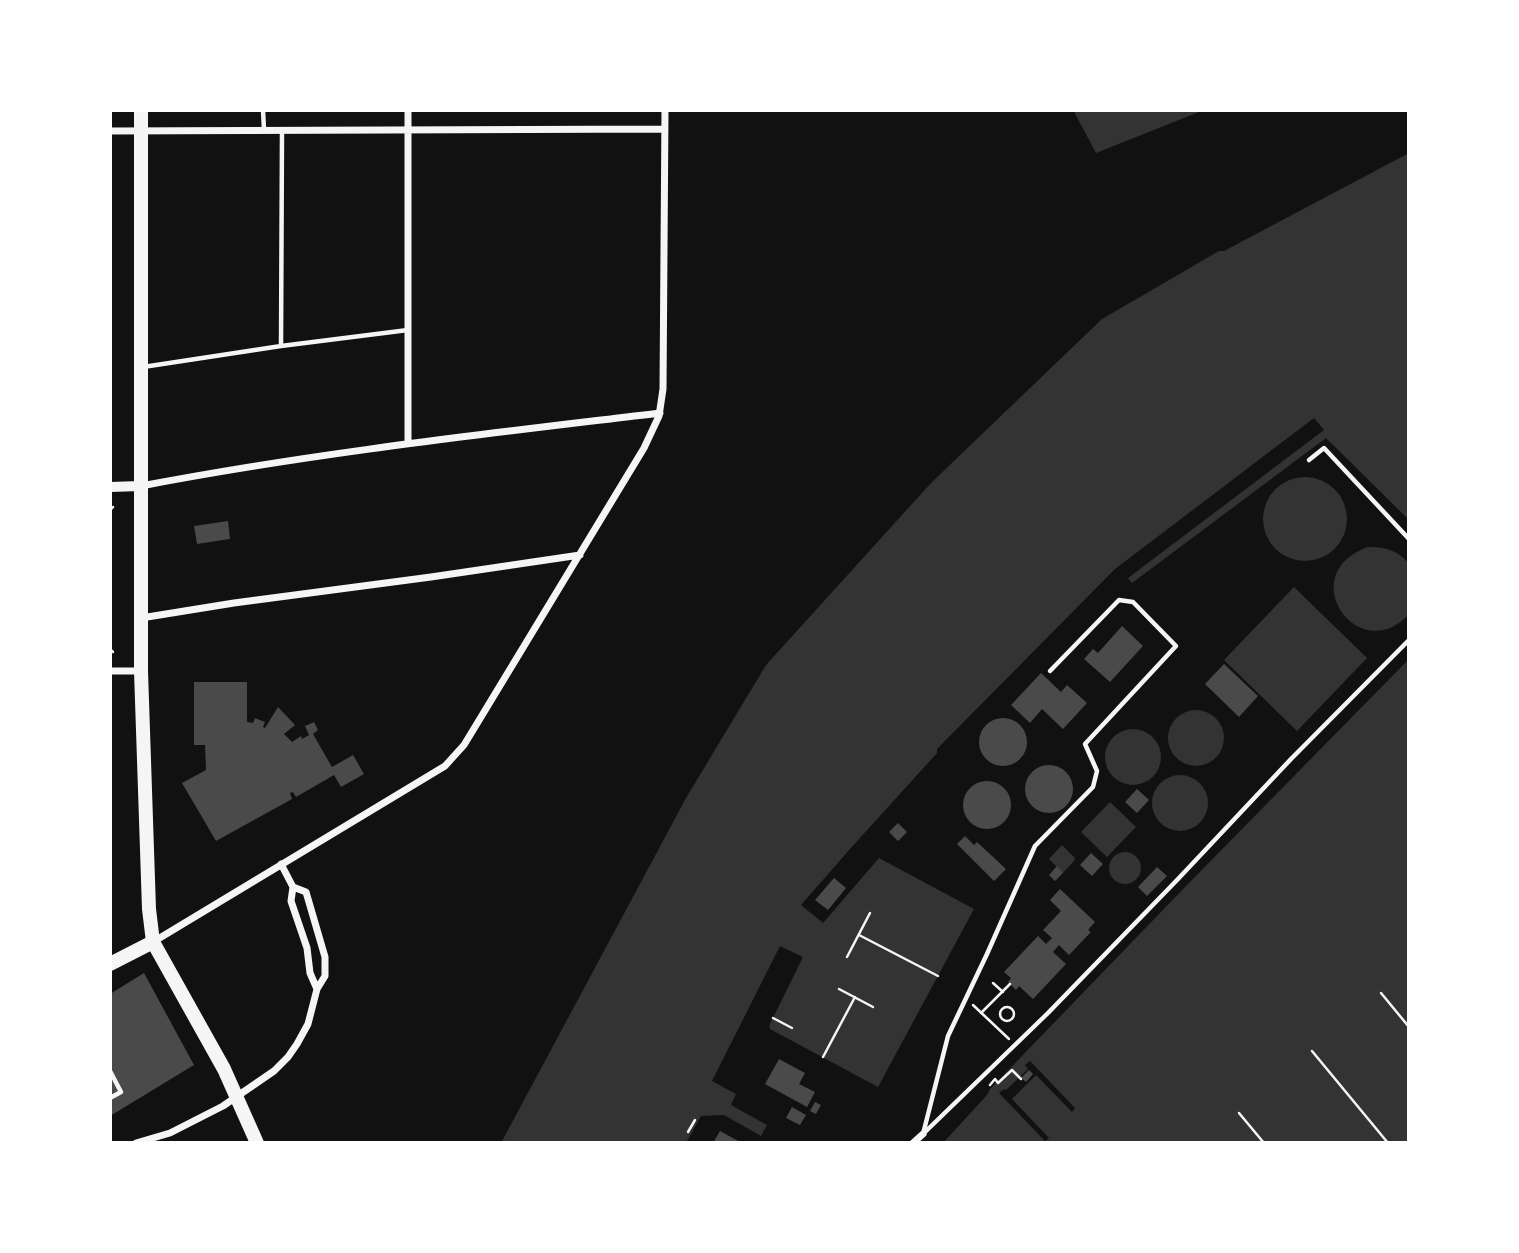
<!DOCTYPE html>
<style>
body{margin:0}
#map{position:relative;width:1519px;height:1253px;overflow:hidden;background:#111;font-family:Commissioner,sans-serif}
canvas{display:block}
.frame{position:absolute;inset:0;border:112px solid #fff;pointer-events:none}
</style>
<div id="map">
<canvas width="1519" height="1253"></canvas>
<div class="frame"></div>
</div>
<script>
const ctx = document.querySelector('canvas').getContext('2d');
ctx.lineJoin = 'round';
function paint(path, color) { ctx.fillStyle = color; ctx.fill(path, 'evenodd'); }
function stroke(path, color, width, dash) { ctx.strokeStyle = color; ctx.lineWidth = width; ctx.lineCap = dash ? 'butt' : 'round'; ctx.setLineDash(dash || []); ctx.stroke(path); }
const water = new Path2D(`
 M 1073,110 L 1204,110 L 1096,153 Z
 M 1409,153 L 1409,520 L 1326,438 L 1132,583 L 1128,578 L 1324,430 L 1314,418 L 1115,569 L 937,749 L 937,753 L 850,849 L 801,905 L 823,923 L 879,858 L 974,909 L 878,1087 L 770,1029 L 769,1026 L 803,957 L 780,946 L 712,1081 L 736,1094 L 731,1105 L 767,1125 L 761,1136 L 724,1115 L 701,1116 L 686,1143 L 501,1143 L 686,798 L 766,665 L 931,483 L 1102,319 L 1219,251 L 1224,251 Z
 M1263 519a42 42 0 1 1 84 0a42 42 0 1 1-84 0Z
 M 1368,547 C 1385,547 1398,550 1409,564 L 1409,614 C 1359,669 1292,574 1368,547 Z
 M 1294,587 L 1367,658 L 1297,731 L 1224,660 Z
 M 1409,659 L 1409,1143 L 938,1143 L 1186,886 Z
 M1168 738a28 28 0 1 1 56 0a28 28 0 1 1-56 0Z
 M1105 757a28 28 0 1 1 56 0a28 28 0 1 1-56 0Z
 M1152 803a28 28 0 1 1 56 0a28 28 0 1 1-56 0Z
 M 1110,802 L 1136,827 L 1107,857 L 1081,832 Z
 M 1062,845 L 1075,858 L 1074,861 L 1063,873 L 1049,859 Z
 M1109 868a16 16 0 1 1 32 0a16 16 0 1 1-32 0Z`);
const pier = new Path2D(`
 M 1030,1061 L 1075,1108 L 1072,1112 L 1036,1075 L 1012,1099 L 1049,1138 L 1045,1141 L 999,1093 L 1004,1089 L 1006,1090 L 1028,1069 L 1025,1065 Z
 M 991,1087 L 987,1095 L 943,1143 L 934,1143 Z`);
const building = new Path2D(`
 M 228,521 L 230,539 L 197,544 L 194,526 Z
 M 1122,626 L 1143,646 L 1110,682 L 1084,659 L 1093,649 L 1098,653 Z
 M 1224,664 L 1258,696 L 1239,717 L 1205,684 Z
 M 1041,673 L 1061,692 L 1067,685 L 1087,703 L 1063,729 L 1042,709 L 1030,723 L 1011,705 Z
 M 194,682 L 247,682 L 247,722 L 253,723 L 255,718 L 265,722 L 263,727 L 265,728 L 278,707 L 295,725 L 284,734 L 292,742 L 301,736 L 302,739 L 309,735 L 305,726 L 314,722 L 318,730 L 313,734 L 332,767 L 353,755 L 364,774 L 341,787 L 334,775 L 296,797 L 293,792 L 290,793 L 292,799 L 216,841 L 182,783 L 206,770 L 205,745 L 194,745 Z
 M979 742a24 24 0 1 1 48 0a24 24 0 1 1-48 0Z
 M1025 789a24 24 0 1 1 48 0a24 24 0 1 1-48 0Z
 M963 805a24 24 0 1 1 48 0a24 24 0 1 1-48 0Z
 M 1137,789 L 1149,800 L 1137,813 L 1125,802 Z
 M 898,823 L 907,832 L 898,841 L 889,832 Z
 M 965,836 L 974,845 L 977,842 L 1006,869 L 994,881 L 957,844 Z
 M 1091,853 L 1103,864 L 1092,876 L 1080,865 Z
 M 1057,866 L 1063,873 L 1055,881 L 1049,875 Z
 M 1157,867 L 1167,876 L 1147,896 L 1138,887 Z
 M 834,878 L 846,888 L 828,910 L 815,900 Z
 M 1060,889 L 1095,922 L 1088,930 L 1091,932 L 1069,955 L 1059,945 L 1053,952 L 1066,964 L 1033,999 L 1019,986 L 1016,990 L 1008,982 L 1011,978 L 1004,972 L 1038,936 L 1046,944 L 1052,938 L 1043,930 L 1061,911 L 1050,900 Z
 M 144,973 L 194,1065 L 110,1116 L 110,994 Z
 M 779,1059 L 805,1073 L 799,1084 L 815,1092 L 807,1107 L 765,1084 Z
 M 1029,1070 L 1033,1074 L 1026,1082 L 1021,1078 Z
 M 815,1102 L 821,1105 L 816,1114 L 810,1111 Z
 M 792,1107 L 806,1115 L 800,1125 L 786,1118 Z
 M 720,1131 L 742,1143 L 713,1143 Z`);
const path = new Path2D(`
 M 110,510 L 113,507
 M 110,649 L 113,652
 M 859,935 L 938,976
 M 847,957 L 870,913
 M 993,983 L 1003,992
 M 839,989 L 873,1007
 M 1381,993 L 1409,1027
 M 973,1005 L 1009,1039
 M1000 1014a7 7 0 1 1 14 0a7 7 0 1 1-14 0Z
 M 981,1013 L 1010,984
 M 773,1018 L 792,1028
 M 1312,1051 L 1388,1143
 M 823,1057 L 855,997
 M 990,1085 L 995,1079 L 998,1083 L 1012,1070 L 1021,1079
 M 1239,1113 L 1264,1143
 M 688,1132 L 695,1120`);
const service = new Path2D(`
 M 263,110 L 264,130
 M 282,131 L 281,346 L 408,330
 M 143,367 L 281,346
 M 1309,460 L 1324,448 L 1409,539
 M 110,1071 L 121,1092 L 110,1098
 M 924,1133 L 1048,1013 L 1178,879 L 1291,759 L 1409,640
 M 923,1134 L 948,1036 L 987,954 L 1035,846 L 1093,787 L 1097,771 L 1085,744 L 1176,646 L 1133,602 L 1119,600 L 1050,671`);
const minor = new Path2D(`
 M 408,110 L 408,443
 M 110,131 L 665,129
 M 141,486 C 313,453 486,434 660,413
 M 141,618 L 234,603 L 431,577 L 580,555
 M 110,671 L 141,671
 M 281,864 L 293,887
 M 153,942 L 445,766 L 464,745 L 478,722 L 644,448 L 659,416 L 663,389 L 665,110
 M 136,1143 L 170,1133 L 223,1106 L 274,1071 L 288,1057 L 297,1044 L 308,1024 L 317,989 L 325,976 L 325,957 L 306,892 L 293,887 L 291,901 L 307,948 L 310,973 L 317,989
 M 913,1143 L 923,1134`);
const tertiary = new Path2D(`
 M 110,487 L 140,486`);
const primary = new Path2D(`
 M 141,110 L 141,671 L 149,909 L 153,942 L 224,1069 L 257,1143
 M 110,964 L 153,942`);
paint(water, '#333');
paint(pier, '#111');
paint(building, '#4a4a4a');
stroke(path, '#f5f5f5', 2.5);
stroke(service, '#f5f5f5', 4.5);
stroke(minor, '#f5f5f5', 7);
stroke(tertiary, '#f5f5f5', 10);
stroke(primary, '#f5f5f5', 14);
</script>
